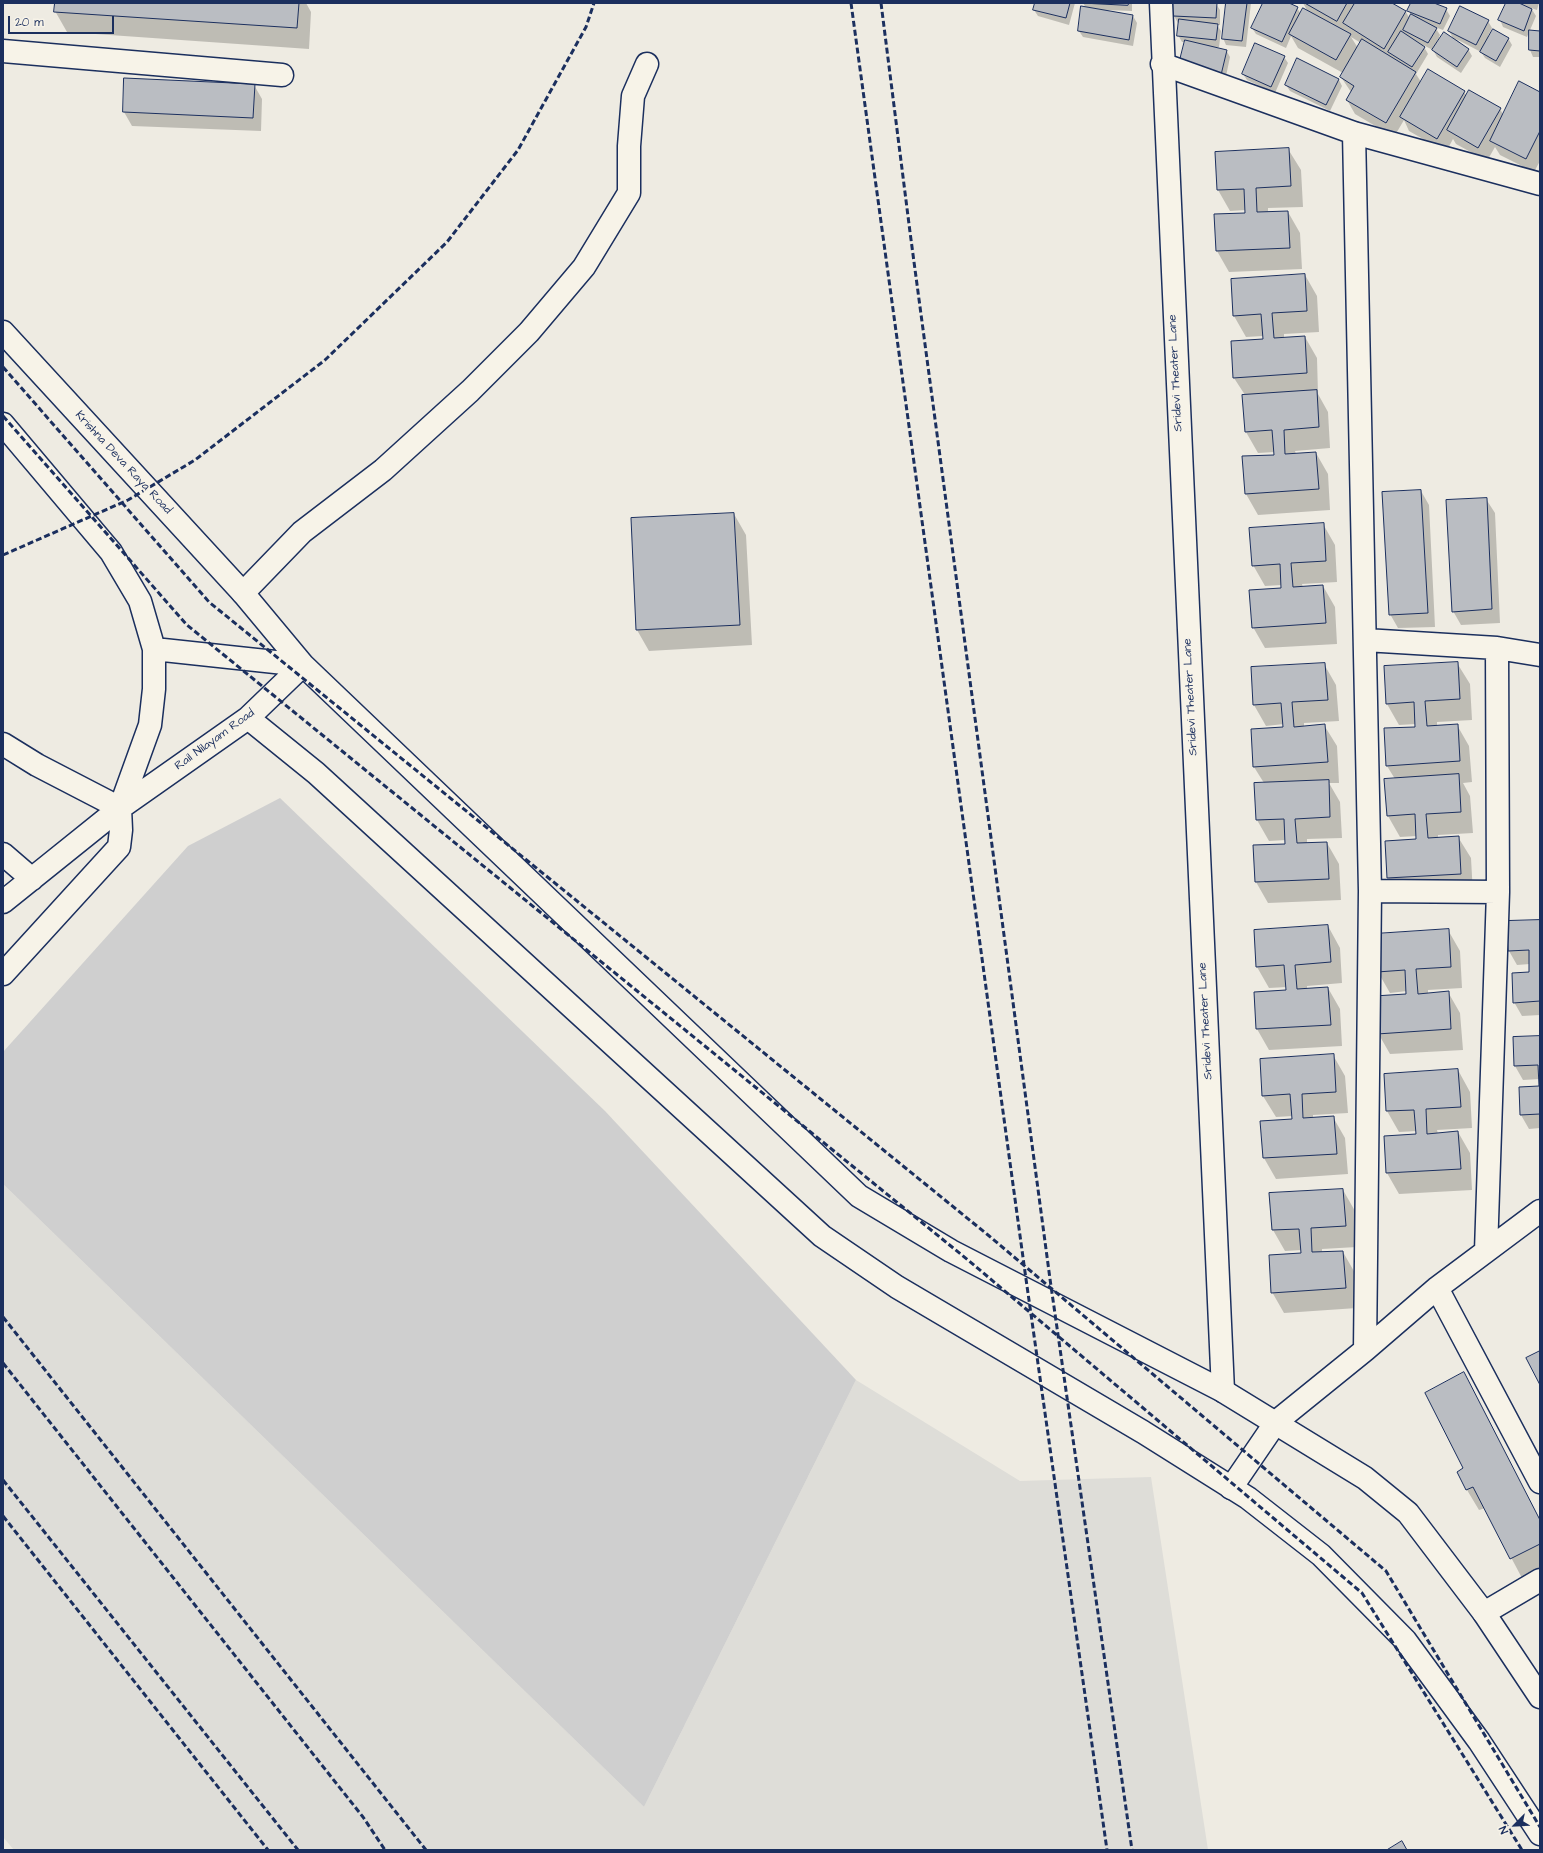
<!DOCTYPE html>
<style>
body{margin:0}
#map{position:relative;width:1543px;height:1853px;overflow:hidden;background:#eeebe2;font-family:"Architects Daughter",sans-serif}
canvas{display:block}
.frame{position:absolute;inset:0;border:4px solid #1b2f5e;pointer-events:none}
.north{position:absolute;left:1495px;top:1805px;width:40px;height:40px;-webkit-text-stroke:3px #f7f3e8;paint-order:stroke;rotate:246deg;font-size:11px;font-weight:700;line-height:16px;text-align:center;color:#1b2f5e}
.north::after{content:'';display:block;margin:auto;width:14px;height:18px;background:#1b2f5e;clip-path:polygon(50% 0,100% 100%,50% 72%,0 100%)}
.scale{position:absolute;left:8px;top:16px;width:106px;height:18px;box-sizing:border-box;border:2px solid #1b2f5e;border-top:0;padding-left:5px;font-size:12px;line-height:14px;white-space:nowrap;color:#1b2f5e;-webkit-text-stroke:3px #f7f3e8;paint-order:stroke}
</style>
<div id="map">
<canvas width="1543" height="1853"></canvas>
<div class="frame"></div>
<div class="north">N</div>
<div class="scale">20 m</div>
</div>
<script>
const ctx = document.querySelector('canvas').getContext('2d');
ctx.lineJoin = 'round';
function paint(path, color) { ctx.fillStyle = color; ctx.fill(path, 'evenodd'); }
function stroke(path, color, width, dash) { ctx.strokeStyle = color; ctx.lineWidth = width; ctx.lineCap = dash ? 'butt' : 'round'; ctx.setLineDash(dash || []); ctx.stroke(path); }
function label(font, color, halo, rows, align = 'center') {
  ctx.font = font + ' "Architects Daughter",sans-serif'; ctx.lineWidth = 3.5; ctx.setLineDash([]); ctx.textBaseline = 'middle'; ctx.strokeStyle = halo; ctx.fillStyle = color; for (const [text, x, y, turn = 0] of rows) {
    ctx.save(); ctx.translate(x, y); ctx.rotate((+turn || 0) * Math.PI / 180); ctx.textAlign = isNaN(turn) ? turn : align; if (halo) ctx.strokeText(text, 0, 0); ctx.fillText(text, 0, 0); ctx.restore();
  }
}
const built = new Path2D(`
 M 3,1184 L 644,1807 L 856,1380 L 1020,1481 L 1151,1477 L 1208,1850 L 14,1850 L 3,1837 Z`);
const green = new Path2D(`
 M 280,798 L 605,1111 L 856,1380 L 644,1807 L 3,1184 L 3,1052 L 188,846 Z`);
const shadow = new Path2D(`
 M 56,3 L 306,3 L 311,12 L 309,49 L 67,32 L 55,11 Z
 M 1036,3 L 1075,3 L 1069,25 L 1038,16 L 1034,10 Z
 M 1083,3 L 1132,3 L 1132,11 L 1105,10 L 1133,16 L 1137,23 L 1133,46 L 1083,37 L 1079,31 L 1086,8 Z
 M 1174,3 L 1221,3 L 1216,4 L 1220,10 L 1220,25 L 1217,25 L 1221,31 L 1219,47 L 1215,48 L 1226,50 L 1230,57 L 1225,81 L 1185,42 L 1182,42 L 1178,35 L 1180,23 L 1178,23 L 1174,16 Z
 M 1227,3 L 1251,3 L 1246,47 L 1226,45 L 1223,38 Z
 M 1264,3 L 1286,3 L 1297,8 L 1301,14 L 1308,12 L 1303,3 L 1391,3 L 1406,12 L 1410,19 L 1411,15 L 1409,11 L 1412,3 L 1431,3 L 1446,9 L 1450,16 L 1443,30 L 1435,27 L 1440,35 L 1435,47 L 1454,40 L 1449,31 L 1488,21 L 1492,28 L 1488,36 L 1508,38 L 1512,45 L 1500,67 L 1485,58 L 1481,52 L 1456,39 L 1468,49 L 1472,56 L 1461,73 L 1437,57 L 1433,50 L 1423,45 L 1428,54 L 1416,74 L 1421,82 L 1464,92 L 1467,96 L 1500,109 L 1504,116 L 1540,93 L 1540,161 L 1534,172 L 1500,155 L 1495,147 L 1487,161 L 1456,144 L 1453,139 L 1446,152 L 1409,131 L 1404,120 L 1394,137 L 1355,114 L 1347,100 L 1351,92 L 1341,77 L 1343,73 L 1298,48 L 1291,36 L 1286,48 L 1256,34 L 1252,28 ZM 1351,37 L 1361,43 L 1358,48 Z
 M 1507,3 L 1539,3 L 1537,10 L 1531,8 L 1536,16 L 1527,37 L 1503,27 L 1500,20 Z
 M 1530,32 L 1540,32 L 1540,57 L 1533,57 L 1530,50 Z
 M 1284,57 L 1288,63 L 1275,93 L 1247,80 L 1243,74 Z
 M 1339,80 L 1342,86 L 1330,111 L 1290,91 L 1286,85 Z
 M 254,85 L 262,99 L 261,131 L 132,126 L 124,112 Z
 M 1288,149 L 1301,170 L 1303,207 L 1268,208 L 1268,213 L 1288,212 L 1300,233 L 1302,269 L 1229,272 L 1217,251 L 1215,215 L 1246,214 L 1246,210 L 1230,211 L 1218,190 Z
 M 1305,275 L 1317,296 L 1319,332 L 1284,334 L 1284,338 L 1305,337 L 1317,358 L 1318,394 L 1328,412 L 1330,448 L 1295,451 L 1296,454 L 1316,453 L 1328,474 L 1330,510 L 1258,515 L 1246,494 L 1275,456 L 1275,452 L 1258,453 L 1246,432 L 1245,395 L 1234,378 L 1264,340 L 1263,336 L 1246,337 L 1234,316 Z
 M 1421,491 L 1429,505 L 1435,627 L 1398,628 L 1390,614 Z
 M 1486,499 L 1495,513 L 1500,623 L 1461,625 L 1453,611 Z
 M 734,514 L 746,535 L 752,645 L 649,651 L 637,630 Z
 M 1323,524 L 1335,545 L 1337,582 L 1302,584 L 1303,588 L 1323,586 L 1335,607 L 1337,644 L 1265,648 L 1253,627 L 1282,589 L 1282,585 L 1265,586 L 1253,565 Z
 M 1457,663 L 1470,684 L 1472,720 L 1437,722 L 1437,726 L 1457,725 L 1469,746 L 1472,782 L 1463,783 L 1470,796 L 1473,833 L 1438,835 L 1438,838 L 1458,837 L 1471,858 L 1473,894 L 1400,899 L 1388,878 L 1386,842 L 1417,840 L 1417,836 L 1400,837 L 1388,816 L 1395,779 L 1387,766 L 1416,727 L 1416,724 L 1399,725 L 1387,704 Z
 M 1324,664 L 1336,685 L 1339,721 L 1304,723 L 1304,727 L 1324,725 L 1337,746 L 1339,783 L 1329,783 L 1340,802 L 1342,838 L 1307,839 L 1307,844 L 1327,843 L 1339,864 L 1341,900 L 1268,903 L 1256,882 L 1286,845 L 1286,840 L 1269,841 L 1257,820 L 1256,784 L 1264,783 L 1254,767 L 1284,728 L 1284,724 L 1266,726 L 1254,705 Z
 M 1540,921 L 1540,1015 L 1522,1016 L 1514,1002 L 1530,973 L 1530,964 L 1517,965 L 1509,951 Z
 M 1328,926 L 1340,948 L 1342,983 L 1307,986 L 1307,990 L 1328,988 L 1340,1009 L 1342,1046 L 1269,1050 L 1257,1029 L 1255,993 L 1287,991 L 1287,987 L 1269,988 L 1257,967 L 1255,931 Z
 M 1448,930 L 1460,951 L 1462,988 L 1428,990 L 1428,994 L 1448,992 L 1460,1013 L 1463,1050 L 1390,1054 L 1378,1033 L 1407,995 L 1407,991 L 1390,993 L 1378,972 Z
 M 1540,1037 L 1540,1084 L 1540,1079 L 1523,1080 L 1515,1066 Z
 M 1333,1055 L 1345,1076 L 1348,1113 L 1313,1115 L 1313,1119 L 1333,1117 L 1345,1138 L 1348,1174 L 1276,1179 L 1264,1158 L 1261,1122 L 1293,1120 L 1293,1116 L 1276,1117 L 1263,1096 L 1261,1060 Z
 M 1458,1070 L 1470,1092 L 1472,1128 L 1437,1130 L 1438,1134 L 1458,1132 L 1470,1153 L 1472,1190 L 1399,1194 L 1387,1173 L 1385,1137 L 1417,1135 L 1417,1131 L 1399,1132 L 1387,1111 L 1385,1075 Z
 M 1540,1087 L 1540,1128 L 1529,1129 L 1521,1115 Z
 M 1343,1190 L 1355,1211 L 1357,1247 L 1322,1249 L 1322,1253 L 1343,1252 L 1355,1273 L 1357,1308 L 1284,1313 L 1272,1292 L 1302,1254 L 1302,1250 L 1285,1251 L 1273,1230 L 1270,1194 Z
 M 1464,1374 L 1540,1520 L 1540,1571 L 1523,1580 L 1485,1508 L 1479,1510 L 1467,1490 L 1465,1469 Z`);
const building = new Path2D(`
 M 55,3 L 299,3 L 297,28 L 54,12 Z
 M 1035,3 L 1070,3 L 1066,18 L 1033,10 Z
 M 1082,3 L 1129,3 L 1128,5 Z
 M 1173,3 L 1217,3 L 1216,18 L 1173,16 Z
 M 1226,3 L 1247,3 L 1242,41 L 1222,39 Z
 M 1263,3 L 1289,3 L 1298,7 L 1282,42 L 1251,28 Z
 M 1305,3 L 1347,3 L 1337,21 Z
 M 1355,3 L 1392,3 L 1406,11 L 1384,49 L 1343,23 Z
 M 1411,3 L 1434,3 L 1447,8 L 1440,24 L 1407,11 Z
 M 1506,3 L 1519,3 L 1532,9 L 1524,31 L 1498,20 Z
 M 1081,6 L 1133,15 L 1129,40 L 1078,31 Z
 M 1460,6 L 1489,20 L 1476,45 L 1448,31 Z
 M 1303,8 L 1351,34 L 1336,60 L 1289,34 Z
 M 1411,14 L 1437,28 L 1428,43 L 1403,30 Z
 M 1179,19 L 1218,24 L 1216,40 L 1177,36 Z
 M 1493,29 L 1509,38 L 1496,61 L 1480,52 Z
 M 1529,30 L 1540,31 L 1540,51 L 1529,50 Z
 M 1401,31 L 1425,47 L 1412,67 L 1388,52 Z
 M 1444,32 L 1469,49 L 1457,67 L 1432,50 Z
 M 1362,39 L 1416,72 L 1386,123 L 1346,100 L 1354,86 L 1340,77 Z
 M 1185,40 L 1227,50 L 1221,75 L 1179,64 Z
 M 1255,43 L 1285,56 L 1271,87 L 1242,74 Z
 M 1297,58 L 1339,79 L 1326,105 L 1285,85 Z
 M 1428,69 L 1465,91 L 1437,139 L 1400,117 Z
 M 124,78 L 255,84 L 253,118 L 123,112 Z
 M 1519,81 L 1540,92 L 1540,131 L 1526,159 L 1490,141 Z
 M 1469,90 L 1501,108 L 1478,148 L 1447,130 Z
 M 1289,148 L 1291,186 L 1256,188 L 1257,212 L 1288,211 L 1290,248 L 1216,251 L 1214,214 L 1245,213 L 1244,189 L 1217,190 L 1215,152 Z
 M 1305,274 L 1307,311 L 1272,313 L 1274,338 L 1305,336 L 1307,373 L 1233,378 L 1231,341 L 1263,339 L 1261,314 L 1233,316 L 1231,279 Z
 M 1317,390 L 1319,427 L 1284,430 L 1285,454 L 1316,452 L 1319,489 L 1245,494 L 1242,456 L 1274,455 L 1272,430 L 1245,432 L 1242,395 Z
 M 1421,490 L 1428,613 L 1389,615 L 1382,492 Z
 M 1487,498 L 1492,609 L 1452,612 L 1446,500 Z
 M 734,513 L 740,625 L 636,630 L 631,518 Z
 M 1324,523 L 1326,561 L 1291,563 L 1293,587 L 1323,585 L 1326,623 L 1252,628 L 1249,590 L 1281,588 L 1280,564 L 1252,566 L 1249,528 Z
 M 1458,662 L 1460,699 L 1425,701 L 1427,726 L 1458,724 L 1460,761 L 1386,766 L 1384,728 L 1415,727 L 1414,702 L 1386,704 L 1384,666 Z
 M 1325,663 L 1328,700 L 1292,702 L 1294,727 L 1325,724 L 1328,762 L 1253,767 L 1251,729 L 1283,727 L 1281,703 L 1253,705 L 1251,667 Z
 M 1459,774 L 1461,812 L 1426,814 L 1428,838 L 1459,836 L 1461,874 L 1387,878 L 1385,841 L 1416,839 L 1415,814 L 1387,816 L 1384,779 Z
 M 1329,780 L 1330,817 L 1295,819 L 1297,843 L 1327,842 L 1329,879 L 1255,882 L 1253,845 L 1285,844 L 1284,819 L 1256,820 L 1254,783 Z
 M 1540,920 L 1540,1001 L 1513,1003 L 1512,973 L 1529,972 L 1529,950 L 1508,951 L 1506,921 Z
 M 1328,925 L 1331,962 L 1295,965 L 1297,989 L 1328,987 L 1331,1025 L 1256,1029 L 1254,992 L 1286,990 L 1284,965 L 1256,967 L 1254,930 Z
 M 1449,929 L 1451,967 L 1416,969 L 1418,994 L 1449,991 L 1451,1029 L 1377,1034 L 1374,996 L 1406,994 L 1405,970 L 1377,972 L 1374,934 Z
 M 1540,1036 L 1540,1114 L 1520,1115 L 1519,1087 L 1539,1086 L 1538,1065 L 1514,1066 L 1513,1037 Z
 M 1334,1054 L 1336,1092 L 1302,1094 L 1303,1118 L 1334,1116 L 1337,1154 L 1263,1158 L 1260,1121 L 1292,1119 L 1290,1094 L 1262,1096 L 1260,1059 Z
 M 1458,1069 L 1461,1107 L 1426,1109 L 1427,1134 L 1458,1131 L 1461,1169 L 1386,1173 L 1384,1136 L 1416,1134 L 1414,1110 L 1386,1111 L 1384,1074 Z
 M 1343,1189 L 1346,1226 L 1311,1228 L 1312,1252 L 1343,1251 L 1346,1288 L 1271,1293 L 1269,1255 L 1301,1253 L 1299,1229 L 1272,1230 L 1269,1193 Z
 M 1540,1351 L 1540,1385 L 1526,1358 Z
 M 1464,1372 L 1540,1520 L 1540,1544 L 1510,1559 L 1473,1487 L 1466,1490 L 1457,1472 L 1463,1468 L 1425,1393 Z
 M 1402,1841 L 1407,1850 L 1387,1850 Z`);
const minor = new Path2D(`
 M 1161,3 L 1223,1391
 M 3,51 L 282,75
 M 1162,64 L 1354,133 L 1540,184
 M 1354,133 L 1370,891 L 1365,1350
 M 243,593 L 302,532 L 383,470 L 470,391 L 529,332 L 584,267 L 629,193 L 629,146 L 633,96 L 647,64
 M 1365,640 L 1497,648 L 1540,655
 M 1370,891 L 1498,892
 M 1486,1251 L 1498,892 L 1497,648
 M 1437,1288 L 1540,1482
 M 1231,1488 L 1276,1422 L 1365,1350 L 1437,1288 L 1540,1211
 M 1484,1613 L 1540,1580`);
const major = new Path2D(`
 M 3,332 L 243,593 L 303,665 L 859,1196 L 951,1251 L 1223,1391 L 1365,1478 L 1408,1513 L 1484,1613 L 1540,1697
 M 3,424 L 111,552 L 140,601 L 154,649 L 154,689 L 150,725 L 120,808 L 121,830 L 119,847 L 3,974
 M 154,649 L 303,665
 M 248,718 L 316,773 L 822,1236 L 897,1287 L 1143,1432 L 1248,1498 L 1321,1555 L 1405,1640 L 1479,1741 L 1540,1834
 M 3,744 L 37,765 L 120,808
 M 3,854 L 32,879
 M 3,902 L 120,808 L 248,718 L 303,665`);
const rail = new Path2D(`
 M 851,3 L 1025,1272 L 1107,1850
 M 881,3 L 910,232 L 1050,1279 L 1132,1850
 M 3,367 L 209,602 L 988,1235 L 1386,1571 L 1540,1827
 M 3,416 L 187,625 L 968,1260 L 1362,1593 L 1522,1850
 M 3,555 L 128,500 L 195,460 L 325,360 L 447,242 L 518,150 L 586,27 L 594,3
 M 3,1317 L 426,1850
 M 3,1363 L 363,1817 L 385,1850
 M 3,1480 L 298,1850
 M 3,1516 L 268,1850`);
const streetNames = [
 ["Sridevi Theater Lane",1176,373,-93],
 ["Krishna Deva Raya Road",123,463,47],
 ["Sridevi Theater Lane",1191,697,-93],
 ["Rail Nilayam Road",215,740,-36],
 ["Sridevi Theater Lane",1206,1021,-93]
];
paint(built, '#deddd8');
paint(green, '#cfcfcf');
paint(shadow, '#0003');
paint(building, '#babdc2');
stroke(building, '#1b2f5e', 1);
stroke(minor, '#1b2f5e', 25);
stroke(major, '#1b2f5e', 25);
stroke(minor, '#f7f3e8', 22);
stroke(major, '#f7f3e8', 22);
stroke(rail, '#1b2f5e', 3, [6, 3]);
label('12px', '#1b2f5e', '#f7f3e8', streetNames);
</script>
